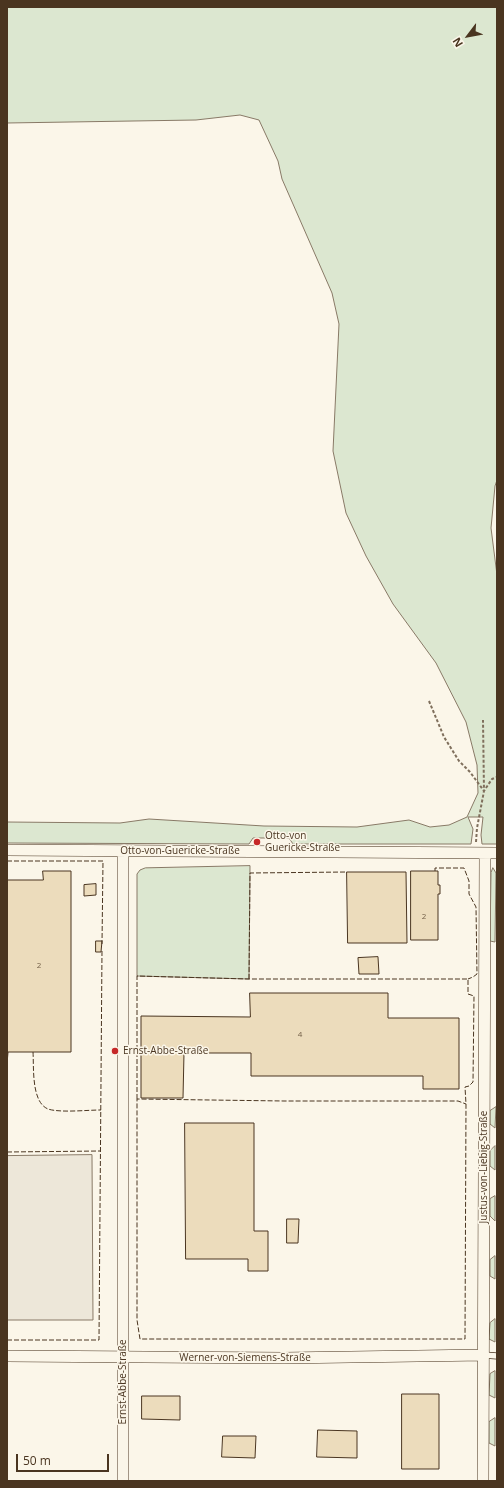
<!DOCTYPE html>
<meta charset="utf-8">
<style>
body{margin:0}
#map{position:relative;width:504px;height:1488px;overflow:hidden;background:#fbf6e9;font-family:"Open Sans",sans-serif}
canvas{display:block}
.frame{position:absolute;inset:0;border:8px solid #4a3520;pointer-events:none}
.north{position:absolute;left:448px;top:16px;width:40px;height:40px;-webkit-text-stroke:3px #fbf6e9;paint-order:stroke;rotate:238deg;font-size:11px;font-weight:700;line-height:16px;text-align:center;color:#4a3520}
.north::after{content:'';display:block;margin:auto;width:14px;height:18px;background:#4a3520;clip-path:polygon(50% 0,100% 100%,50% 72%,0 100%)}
.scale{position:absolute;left:16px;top:1454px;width:93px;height:18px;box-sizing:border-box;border:2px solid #4a3520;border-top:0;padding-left:5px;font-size:12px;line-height:14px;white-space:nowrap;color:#4a3520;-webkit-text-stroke:3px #fbf6e9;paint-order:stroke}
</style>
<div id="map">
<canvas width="504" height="1488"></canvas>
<div class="frame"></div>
<div class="north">N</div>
<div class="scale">50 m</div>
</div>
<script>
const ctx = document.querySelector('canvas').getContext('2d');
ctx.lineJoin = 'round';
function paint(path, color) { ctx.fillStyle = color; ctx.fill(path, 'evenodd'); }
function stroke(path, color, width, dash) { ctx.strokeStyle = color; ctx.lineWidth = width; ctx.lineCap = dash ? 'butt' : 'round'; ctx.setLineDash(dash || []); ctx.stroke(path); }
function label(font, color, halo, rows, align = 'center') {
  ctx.font = font + ' "Open Sans",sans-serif'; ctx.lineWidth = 3; ctx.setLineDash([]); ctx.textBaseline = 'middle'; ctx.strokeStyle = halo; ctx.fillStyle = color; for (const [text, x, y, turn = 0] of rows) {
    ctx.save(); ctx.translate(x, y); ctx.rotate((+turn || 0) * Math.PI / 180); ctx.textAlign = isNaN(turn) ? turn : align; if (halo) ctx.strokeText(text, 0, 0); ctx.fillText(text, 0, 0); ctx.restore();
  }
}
const green = new Path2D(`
 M 7,7 L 497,7 L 497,480 L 495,486 L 491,528 L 497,575 L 497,844 L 482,844 L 481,835 L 483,817 L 468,817 L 473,829 L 471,844 L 293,844 L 289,838 L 253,838 L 249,844 L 7,843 L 7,822 L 120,823 L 149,819 L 264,826 L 357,827 L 409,820 L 430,827 L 449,825 L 467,817 L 478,793 L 477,765 L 466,722 L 436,663 L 393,604 L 366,556 L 346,513 L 333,451 L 339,324 L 332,293 L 282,179 L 278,161 L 259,120 L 240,115 L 196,120 L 7,123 Z
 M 250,866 L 249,979 L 137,976 L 137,874 L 140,870 L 145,868 Z
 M 493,868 L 496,873 L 495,942 L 490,941 L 491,873 Z
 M 496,1107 L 495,1128 L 490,1124 L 490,1111 Z
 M 495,1146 L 495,1170 L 490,1166 L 490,1151 Z
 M 495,1196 L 495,1221 L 490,1216 L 490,1199 Z
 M 495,1256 L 495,1279 L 490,1276 L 490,1260 Z
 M 495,1319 L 495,1342 L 489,1339 L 490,1323 Z
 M 495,1371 L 495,1398 L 489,1395 L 490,1374 Z
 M 495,1418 L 495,1446 L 489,1443 L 489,1422 Z`);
const parking = new Path2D(`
 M 92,1155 L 93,1320 L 7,1320 L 7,1156 Z`);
const building = new Path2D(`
 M 43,871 L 71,871 L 71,1052 L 8,1052 L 7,1064 L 7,880 L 43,880 Z
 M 411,871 L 438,871 L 438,885 L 440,885 L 440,894 L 438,894 L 438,940 L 411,940 Z
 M 347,872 L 406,872 L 407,943 L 348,943 Z
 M 96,884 L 96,895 L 84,896 L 84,885 Z
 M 96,941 L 102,941 L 101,952 L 96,952 Z
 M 378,957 L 379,974 L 359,974 L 358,958 Z
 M 250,993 L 388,993 L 388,1018 L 459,1018 L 459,1089 L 423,1089 L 423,1076 L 251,1076 L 251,1053 L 184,1053 L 183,1098 L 141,1098 L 141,1016 L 250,1017 Z
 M 185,1123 L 254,1123 L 254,1231 L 268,1231 L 268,1271 L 248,1271 L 248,1259 L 186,1259 Z
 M 287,1219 L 299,1219 L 298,1243 L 287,1243 Z
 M 402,1394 L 439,1394 L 439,1469 L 402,1469 Z
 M 142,1396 L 180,1396 L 180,1420 L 142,1419 Z
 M 318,1430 L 357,1431 L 357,1458 L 317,1457 Z
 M 223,1436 L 256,1436 L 255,1458 L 222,1457 Z`);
const path = new Path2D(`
 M 429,701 L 444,737 L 459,761 L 470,772 L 484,791 L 492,779 L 497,777
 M 476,842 L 477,828 L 484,791 L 483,720`);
const service = new Path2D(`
 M 484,1355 L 497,1356`);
const minor = new Path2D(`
 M 7,850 L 497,853
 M 7,1356 L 284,1358 L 484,1355
 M 123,1481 L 123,851
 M 483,1481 L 485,853`);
const fence = new Path2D(`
 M 7,861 L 103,861 L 102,944
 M 435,871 L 435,868 L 464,868 L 469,881 L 469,894 L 476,907 L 477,974 L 473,977 L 468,979
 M 249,979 L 250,873 L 347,872
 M 33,1052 C 34,1067 31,1102 48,1109 C 60,1113 87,1110 101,1110
 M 137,1099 L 137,976 L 249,979 L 468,979 L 468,994 L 474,996 L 473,1082 L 469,1086 L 465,1087 L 466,1104 L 465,1339 L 140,1339 L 137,1320 L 137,1099 L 284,1101 L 458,1101 L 466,1104
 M 7,1152 L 100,1151
 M 7,1340 L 99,1340 L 102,950`);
const markers = [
 [257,842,4,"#c62828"],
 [115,1051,4,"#c62828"]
];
const numberNames = [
 ["2",424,917],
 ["2",39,966],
 ["4",300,1035]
];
const poiNames = [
 ["Otto-von",265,836],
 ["Guericke-Straße",265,848],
 ["Ernst-Abbe-Straße",123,1051]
];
const streetNames = [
 ["Otto-von-Guericke-Straße",180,851],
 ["Justus-von-Liebig-Straße",484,1167,-90],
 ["Werner-von-Siemens-Straße",245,1358],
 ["Ernst-Abbe-Straße",123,1382,-90]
];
paint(green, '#dce7d0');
stroke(green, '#887966', 1);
paint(parking, '#ede7d9');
stroke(parking, '#887966', 1);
paint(building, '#ecdcbc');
stroke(building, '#4a3520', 1);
stroke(service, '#4a3520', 7);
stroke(minor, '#4a3520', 12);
stroke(path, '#7f6f5c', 2, [3, 2]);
stroke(service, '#fbf6e9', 5.5);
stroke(minor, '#fbf6e9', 11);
stroke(fence, '#4a3520', 1, [5, 2]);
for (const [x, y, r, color] of markers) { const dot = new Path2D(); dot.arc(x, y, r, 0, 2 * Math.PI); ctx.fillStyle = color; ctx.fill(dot); stroke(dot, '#fbf6e9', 1.5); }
label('8px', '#725f47', null, numberNames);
label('10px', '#4a3520', '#fbf6e9', poiNames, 'left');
label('10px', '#4a3520', '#fbf6e9', streetNames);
</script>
